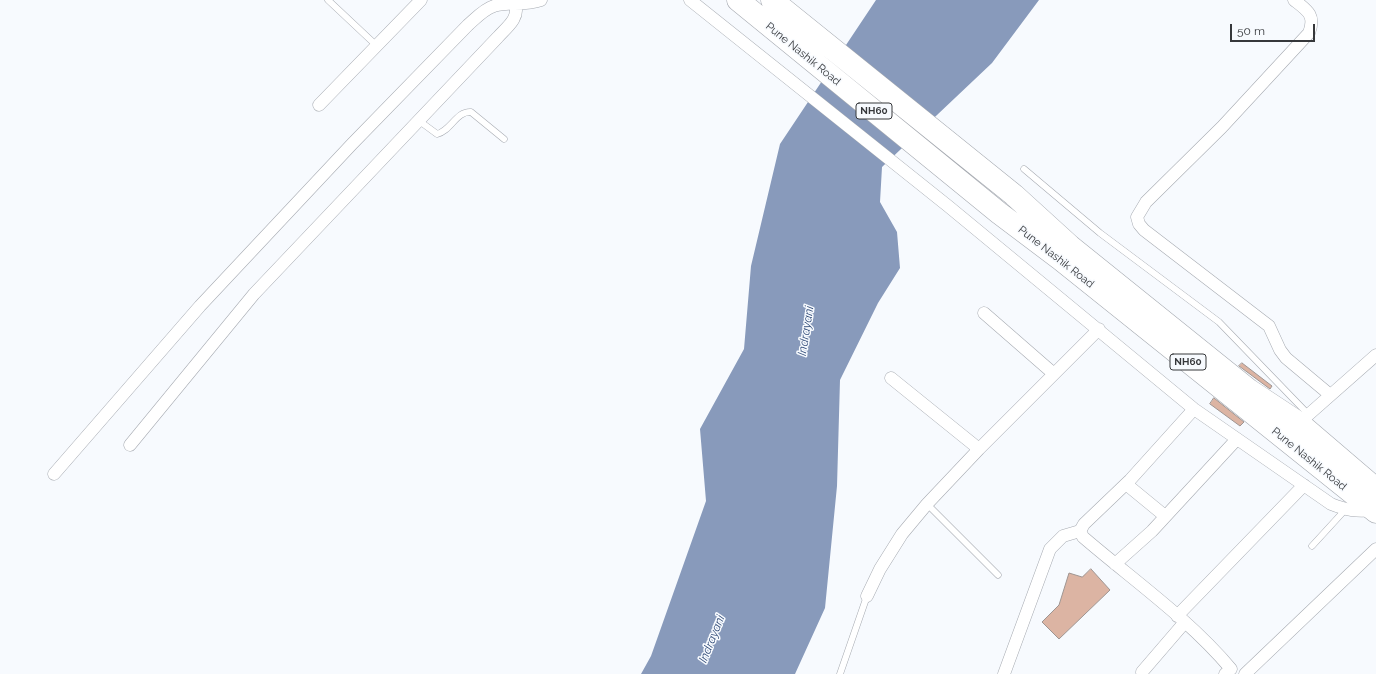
<!DOCTYPE html>
<style>
body{margin:0}
#map{position:relative;width:1376px;height:674px;overflow:hidden;background:#f7fafe;font-family:Raleway,sans-serif}
canvas{display:block}
.scale{position:absolute;left:1230px;top:24px;width:85px;height:18px;box-sizing:border-box;border:2px solid #36383b;border-top:0;padding-left:5px;font-size:12px;line-height:14px;white-space:nowrap;color:#36383b;-webkit-text-stroke:3px #f7fafe;paint-order:stroke}
</style>
<div id="map">
<canvas width="1376" height="674"></canvas>
<div class="scale">50 m</div>
</div>
<script>
const ctx = document.querySelector('canvas').getContext('2d');
ctx.lineJoin = 'round';
function paint(path, color) { ctx.fillStyle = color; ctx.fill(path, 'evenodd'); }
function stroke(path, color, width, dash) { ctx.strokeStyle = color; ctx.lineWidth = width; ctx.lineCap = dash ? 'butt' : 'round'; ctx.setLineDash(dash || []); ctx.stroke(path); }
function label(font, color, halo, rows, align = 'center') {
  ctx.font = font + ' Raleway,sans-serif'; ctx.lineWidth = 3; ctx.setLineDash([]); ctx.textBaseline = 'middle'; ctx.strokeStyle = halo; ctx.fillStyle = color; for (const [text, x, y, turn = 0] of rows) {
    ctx.save(); ctx.translate(x, y); ctx.rotate((+turn || 0) * Math.PI / 180); ctx.textAlign = isNaN(turn) ? turn : align; if (halo) ctx.strokeText(text, 0, 0); ctx.fillText(text, 0, 0); ctx.restore();
  }
}
const water = new Path2D(`
 M 876,0 L 1039,0 L 992,63 L 882,167 L 880,202 L 897,232 L 900,268 L 878,303 L 840,380 L 837,486 L 825,608 L 795,674 L 641,674 L 651,656 L 706,501 L 700,429 L 744,349 L 751,266 L 780,144 Z`);
const building = new Path2D(`
 M 1242,363 L 1272,386 L 1270,389 L 1239,366 Z
 M 1214,398 L 1244,422 L 1240,426 L 1210,404 Z
 M 1091,569 L 1110,590 L 1059,639 L 1042,622 L 1059,605 L 1069,573 L 1082,577 Z`);
const lane = new Path2D(`
 M 328,0 L 377,46
 M 418,120 L 437,134 C 451,131 456,111 471,112 L 504,139
 M 1024,169 L 1100,233 L 1219,322 L 1308,414
 M 927,504 L 998,575
 M 1312,546 L 1345,510
 M 840,674 L 867,596`);
const street = new Path2D(`
 M 690,0 L 948,206 L 1194,409 L 1331,504 C 1346,510 1357,512 1373,510
 M 1294,0 C 1307,10 1316,15 1309,33 L 1222,127 L 1146,202 L 1137,217 L 1139,224 L 1144,230 L 1269,326 L 1280,350 L 1286,358 L 1329,394
 M 319,105 L 421,0
 M 984,313 L 1054,374
 M 891,378 L 979,449
 M 1194,409 L 1130,480 L 1084,524 L 1080,531 L 1083,537 C 1133,580 1189,619 1231,669 L 1225,674
 M 1299,423 L 1376,355
 M 130,445 L 254,294 L 498,37 C 506,28 520,18 515,5
 M 54,474 L 200,306 L 352,144 L 468,25 C 476,18 484,9 494,6 C 507,1 524,6 541,0
 M 1126,484 L 1165,516
 M 1115,564 L 1152,531 L 1236,440
 M 867,596 L 880,569 L 902,534 L 927,504 L 979,449 L 1099,329
 M 1177,616 L 1304,485
 M 1142,672 L 1185,622
 M 1004,674 L 1050,549 L 1063,536 L 1080,531
 M 1245,674 L 1376,549`);
const highway = new Path2D(`
 M 738,0 L 999,213 L 1060,259 L 1376,512
 M 772,0 L 1014,195 L 1070,246 L 1249,390 L 1299,423 L 1376,489`);
const shields = [
 [874,111,36],
 [1188,362,36]
];
const shieldNames = [
 ["NH60",874,111],
 ["NH60",1188,362]
];
const streetNames = [
 ["Pune Nashik Road",803,54,39],
 ["Pune Nashik Road",1056,257,38],
 ["Pune Nashik Road",1309,459,39]
];
const waterNames = [
 ["Indrayani",806,331,-81],
 ["Indrayani",712,639,-68]
];
paint(water, '#889abb');
paint(building, '#dcb4a3');
stroke(building, '#9e9592', 1);
stroke(lane, '#a6aab1', 7);
stroke(street, '#a6aab1', 13);
stroke(highway, '#a6aab1', 23);
stroke(lane, '#fff', 6);
stroke(street, '#fff', 12);
stroke(highway, '#fff', 22);
for (const [x, y, w] of shields) { const box = new Path2D(); box.roundRect(x - w / 2, y - 8, w, 16, 3); ctx.fillStyle = '#f7fafe'; ctx.fill(box); stroke(box, '#36383b', 1); }
label('bold 10px', '#36383b', null, shieldNames);
label('11px', '#36383b', '#f7fafe', streetNames);
label('italic 12px', '#334d7a', '#f7fafe', waterNames);
</script>
